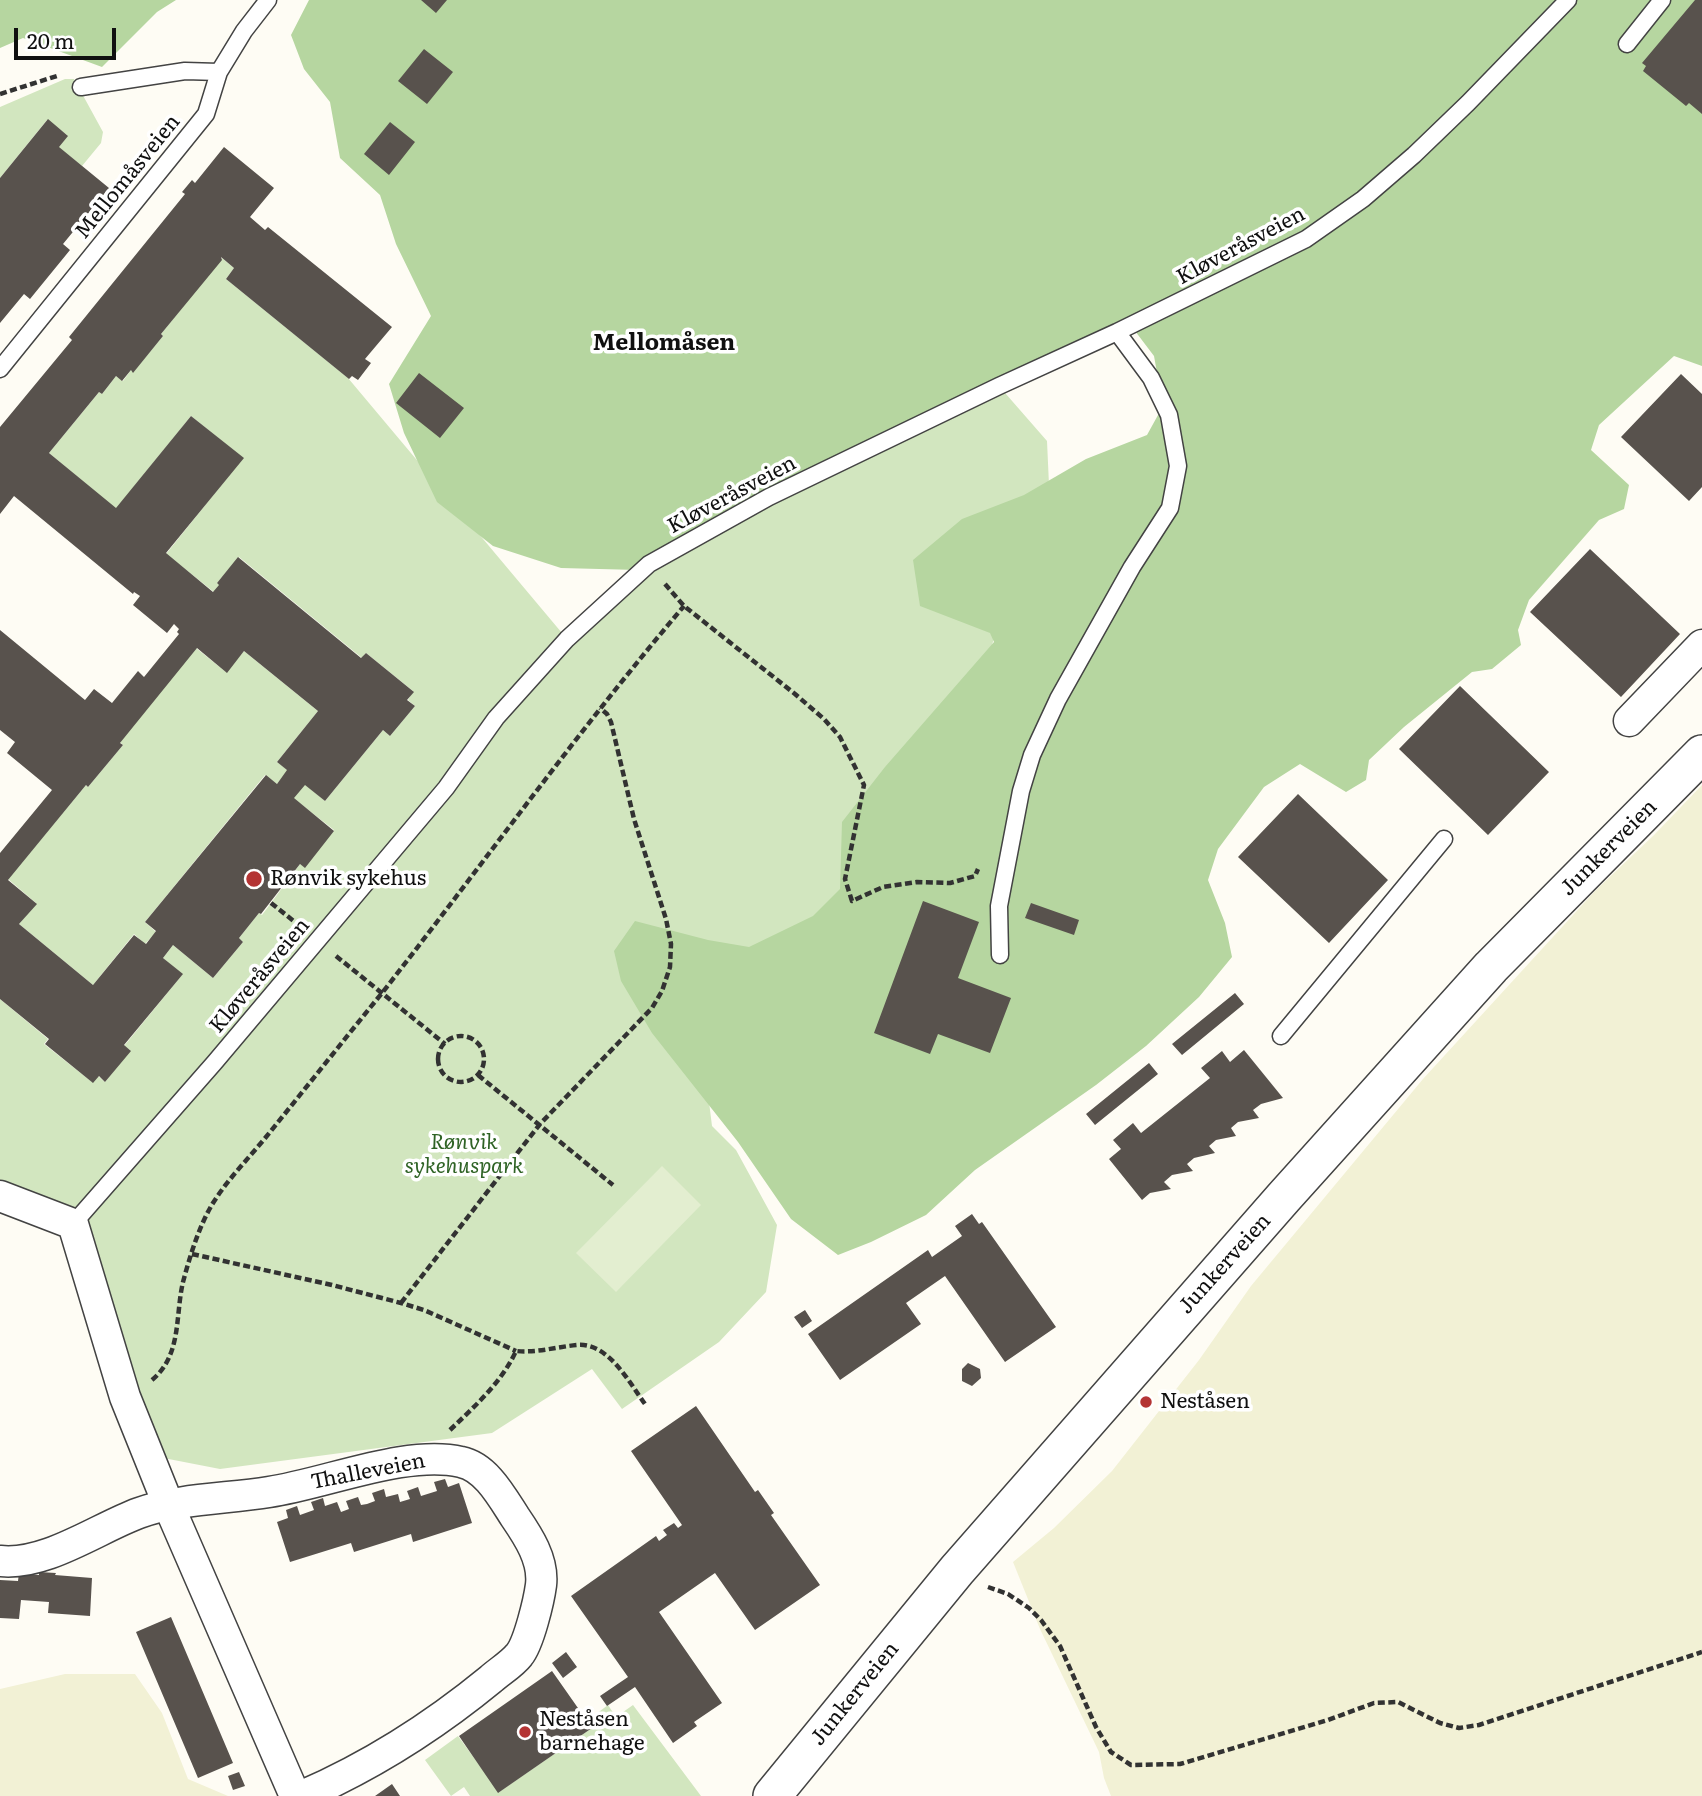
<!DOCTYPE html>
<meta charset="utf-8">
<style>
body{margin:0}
#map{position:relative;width:1702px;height:1796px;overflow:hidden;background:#fefcf4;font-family:Literata,serif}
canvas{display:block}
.scale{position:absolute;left:14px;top:28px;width:102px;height:32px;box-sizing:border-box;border:4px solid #101010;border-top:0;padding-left:9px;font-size:21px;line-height:24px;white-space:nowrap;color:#101010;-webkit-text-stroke:5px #fff;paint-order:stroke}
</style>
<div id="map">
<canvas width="1702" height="1796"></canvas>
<div class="scale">20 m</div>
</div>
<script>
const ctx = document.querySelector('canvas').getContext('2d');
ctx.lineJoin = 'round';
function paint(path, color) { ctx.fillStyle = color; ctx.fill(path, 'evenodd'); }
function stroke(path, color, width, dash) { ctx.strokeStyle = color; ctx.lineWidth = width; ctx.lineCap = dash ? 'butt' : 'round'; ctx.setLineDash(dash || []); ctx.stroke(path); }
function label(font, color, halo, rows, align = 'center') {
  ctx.font = font + ' Literata,serif'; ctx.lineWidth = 7; ctx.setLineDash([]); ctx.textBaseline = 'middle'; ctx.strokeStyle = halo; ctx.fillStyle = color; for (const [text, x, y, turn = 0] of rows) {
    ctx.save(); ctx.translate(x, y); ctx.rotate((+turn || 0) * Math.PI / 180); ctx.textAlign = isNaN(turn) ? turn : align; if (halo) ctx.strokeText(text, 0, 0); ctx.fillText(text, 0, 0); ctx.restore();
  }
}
const farmland = new Path2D(`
 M 1702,785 L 1702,1796 L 1111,1796 L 1104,1778 L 1099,1752 L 1040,1629 L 1013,1562 L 1054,1528 L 1112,1471 L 1199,1360 L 1251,1286 L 1423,1079 L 1595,891 L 1654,835 Z
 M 65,1674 L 135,1674 L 162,1713 L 188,1779 L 228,1796 L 0,1796 L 0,1689 Z`);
const green = new Path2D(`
 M 65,79 L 74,79 L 103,132 L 101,143 L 82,166 L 58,147 L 67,135 L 47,120 L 0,178 L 0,107 Z
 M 222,258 L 234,268 L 226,279 L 348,378 L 567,639 L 649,565 L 999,386 L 1047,441 L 1049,485 L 994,637 L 980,700 L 707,1086 L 712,1126 L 736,1150 L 777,1225 L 766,1292 L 719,1342 L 622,1409 L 592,1369 L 492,1433 L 220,1469 L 148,1455 L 73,1225 L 0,1196 L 0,999 L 48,1039 L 44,1044 L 92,1082 L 98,1076 L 105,1082 L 130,1050 L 124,1046 L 182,975 L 163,958 L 173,945 L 213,978 L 243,942 L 239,938 L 259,913 L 262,915 L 300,864 L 305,867 L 334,830 L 293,798 L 305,784 L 325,801 L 383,730 L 390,736 L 415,706 L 408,700 L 413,691 L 366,653 L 362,658 L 239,557 L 217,583 L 220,585 L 214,592 L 166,554 L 243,458 L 191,416 L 116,509 L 49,453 L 99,392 L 102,394 L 116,376 L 123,381 L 131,370 L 134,371 L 163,336 L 161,334 Z
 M 196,648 L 226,672 L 244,651 L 318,711 L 277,762 L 288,770 L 277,784 L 265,775 L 145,922 L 156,932 L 145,944 L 134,934 L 93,985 L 19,924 L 36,903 L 8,879 L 86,785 L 88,787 L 123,745 L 120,742 Z
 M 608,1705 L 616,1717 L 633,1705 L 701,1796 L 470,1796 L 464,1787 L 451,1796 L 425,1760 L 458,1736 L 499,1792 L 592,1728 L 588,1720 Z`);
const forest = new Path2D(`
 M 0,0 L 176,0 L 157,12 L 102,67 L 23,38 L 0,48 Z
 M 309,0 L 1702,0 L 1702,366 L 1674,356 L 1599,425 L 1591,450 L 1629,485 L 1624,509 L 1599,520 L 1529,600 L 1518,630 L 1521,645 L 1492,669 L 1472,672 L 1404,727 L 1369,760 L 1366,780 L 1346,792 L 1300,764 L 1264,787 L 1218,849 L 1208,880 L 1225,923 L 1232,957 L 1199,997 L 1146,1046 L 1096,1085 L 975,1170 L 926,1215 L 871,1242 L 838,1255 L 791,1219 L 738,1142 L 652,1033 L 621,981 L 614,951 L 635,921 L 708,940 L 749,947 L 813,916 L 840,889 L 842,822 L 885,767 L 994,642 L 990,633 L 920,606 L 913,560 L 962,519 L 1024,495 L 1086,459 L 1147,435 L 1163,406 L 1154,356 L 1132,327 L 743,518 L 700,545 L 638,570 L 561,568 L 493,546 L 437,502 L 404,433 L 389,384 L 431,316 L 396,244 L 380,195 L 340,158 L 330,102 L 304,69 L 291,35 Z`);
const pitch = new Path2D(`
 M 662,1166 L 701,1205 L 616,1292 L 576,1253 Z`);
const building = new Path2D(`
 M 421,0 L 447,0 L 436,13 Z
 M 1695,0 L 1702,0 L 1702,114 L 1689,103 L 1686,106 L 1643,71 L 1646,66 L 1642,63 Z
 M 424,49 L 453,72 L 427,104 L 398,81 Z
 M 48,119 L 68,136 L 59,147 L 109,188 L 63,244 L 70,250 L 30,299 L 24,294 L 0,323 L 0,178 Z
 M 390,122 L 415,142 L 389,175 L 364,154 Z
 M 224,147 L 274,188 L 250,217 L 265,230 L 268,227 L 392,327 L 365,359 L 371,363 L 358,380 L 352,376 L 349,379 L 226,279 L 234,268 L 221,257 L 222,260 L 161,334 L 163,336 L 133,373 L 131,370 L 122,381 L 116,376 L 102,394 L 99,392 L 49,453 L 116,508 L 191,416 L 244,458 L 166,553 L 213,592 L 219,585 L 217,583 L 238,557 L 361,658 L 366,653 L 414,692 L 407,700 L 415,706 L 390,736 L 383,730 L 325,801 L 305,785 L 294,798 L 334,831 L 305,868 L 300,864 L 261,914 L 259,913 L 239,938 L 243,942 L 213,978 L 173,945 L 163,958 L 183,974 L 124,1045 L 131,1051 L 105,1082 L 99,1076 L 93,1083 L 45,1044 L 49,1039 L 0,999 L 0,853 L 52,790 L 7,753 L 15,742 L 0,730 L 0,630 L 85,700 L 94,689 L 112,703 L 138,671 L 144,677 L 179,634 L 177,632 L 179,629 L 174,624 L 167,633 L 133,605 L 140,596 L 134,592 L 133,594 L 14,496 L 0,514 L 0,427 L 72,340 L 69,337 L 185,194 L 182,192 L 192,180 L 195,183 ZM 197,648 L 227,673 L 244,651 L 318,711 L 277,762 L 287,770 L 277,784 L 266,775 L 145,922 L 156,931 L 146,944 L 134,935 L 93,985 L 19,924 L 37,904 L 8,880 L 86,785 L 88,787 L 123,745 L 120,743 Z
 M 419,373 L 464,408 L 440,438 L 396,403 Z
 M 1681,374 L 1702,394 L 1702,487 L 1689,501 L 1621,437 Z
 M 1590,549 L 1680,634 L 1621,697 L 1530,612 Z
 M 1460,686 L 1549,772 L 1488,835 L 1399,749 Z
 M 1298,794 L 1388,880 L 1329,943 L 1238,857 Z
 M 923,901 L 979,922 L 958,978 L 1011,998 L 990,1053 L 938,1034 L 930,1054 L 874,1033 Z
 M 1031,903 L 1079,920 L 1074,935 L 1025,918 Z
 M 1235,993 L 1244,1004 L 1182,1055 L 1172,1044 Z
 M 1244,1050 L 1283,1098 L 1261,1104 L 1253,1110 L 1259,1118 L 1238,1122 L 1231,1128 L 1236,1136 L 1216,1140 L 1209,1146 L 1215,1153 L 1194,1158 L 1187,1164 L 1193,1171 L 1172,1175 L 1164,1182 L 1171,1189 L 1150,1193 L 1142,1200 L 1109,1159 L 1121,1149 L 1113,1140 L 1133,1123 L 1141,1133 L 1210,1078 L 1201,1068 L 1222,1051 L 1230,1062 Z
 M 1149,1063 L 1158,1074 L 1095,1125 L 1086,1114 Z
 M 972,1214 L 979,1224 L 982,1222 L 1056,1327 L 1005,1362 L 945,1276 L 906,1303 L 921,1324 L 840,1380 L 808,1334 L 928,1250 L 932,1257 L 962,1236 L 955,1226 Z
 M 805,1310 L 812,1321 L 802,1328 L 794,1317 Z
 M 968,1363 L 980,1369 L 981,1378 L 972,1386 L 962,1381 L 962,1369 Z
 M 696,1406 L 755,1492 L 758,1490 L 774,1513 L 771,1515 L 820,1585 L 755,1630 L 715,1573 L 659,1612 L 722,1703 L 694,1722 L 697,1726 L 673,1743 L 635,1687 L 607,1706 L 600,1696 L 628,1677 L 571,1596 L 656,1536 L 659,1541 L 667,1535 L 663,1530 L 674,1523 L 678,1528 L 682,1525 L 631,1451 Z
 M 445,1479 L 448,1487 L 459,1483 L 472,1523 L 413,1542 L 411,1534 L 354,1552 L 351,1543 L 290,1562 L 277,1522 L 288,1518 L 286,1510 L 297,1506 L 300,1515 L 314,1510 L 311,1502 L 323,1498 L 325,1506 L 337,1502 L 341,1512 L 349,1509 L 346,1501 L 358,1497 L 361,1505 L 367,1504 L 375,1501 L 372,1493 L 384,1489 L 386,1497 L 398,1494 L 400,1502 L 410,1499 L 407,1491 L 418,1487 L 421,1496 L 437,1491 L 434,1482 Z
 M 39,1572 L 56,1573 L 55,1575 L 92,1578 L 90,1616 L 48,1613 L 49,1602 L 21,1600 L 19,1619 L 0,1618 L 0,1580 L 18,1581 L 19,1573 L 39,1575 Z
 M 171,1617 L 233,1763 L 198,1778 L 136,1632 Z
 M 566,1652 L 577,1667 L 563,1678 L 552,1663 Z
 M 552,1671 L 592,1728 L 498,1793 L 459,1736 Z
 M 239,1772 L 245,1786 L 233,1790 L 228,1776 Z
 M 392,1784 L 400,1796 L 375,1796 Z`);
const path = new Path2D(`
 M 0,94 L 60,75
 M 665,584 L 684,606 L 795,694 L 824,719 L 840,737 L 864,785 L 845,879 L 852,901 L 883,887 L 917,882 L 950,883 L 975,876 L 978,869
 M 271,903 L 300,926
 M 336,956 L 445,1044
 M438 1059a23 23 0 1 1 46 0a23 23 0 1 1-46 0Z
 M 478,1075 L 613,1185
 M 192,1254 L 332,1285 L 401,1303 L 424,1310 L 516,1351
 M 401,1303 L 540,1124 L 652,1008 L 662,991 L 670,967 L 671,944 L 666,919 L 634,819 L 611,722 L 607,714 L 600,708
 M 152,1380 C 182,1355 175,1316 183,1282 C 190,1256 199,1226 213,1203 C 228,1179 248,1159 266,1137 C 305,1089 343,1041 382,993 C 483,864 578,731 684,606
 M 450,1430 C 474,1407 502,1382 516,1351 C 537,1353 556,1347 577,1345 C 608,1342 629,1382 645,1404
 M 988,1587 L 1008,1594 L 1029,1608 L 1041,1620 L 1060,1646 L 1096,1727 L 1111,1752 L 1131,1765 L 1180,1764 L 1328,1720 L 1374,1703 L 1398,1702 L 1440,1723 L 1459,1728 L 1479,1725 L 1702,1652`);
const service = new Path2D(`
 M 1627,44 L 1662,0
 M 81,87 L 185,71 L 219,72
 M 0,369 L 206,114 L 219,72 L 244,31 L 268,0
 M 1000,955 L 999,906 L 1021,791 L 1032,755 L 1058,699 L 1132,567 L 1170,508 L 1178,466 L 1169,415 L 1151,378 L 1117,332
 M 1281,1036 L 1444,839
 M 73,1224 L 215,1062 L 446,788 L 496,718 L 567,639 L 649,564 L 769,497 L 999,386 L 1117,332 L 1306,239 L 1363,199 L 1414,155 L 1468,103 L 1568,0`);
const minor = new Path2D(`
 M 1629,721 L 1702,645
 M 0,1196 L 73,1224 L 125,1397 L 168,1504 L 295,1796
 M 0,1561 C 46,1566 98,1528 139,1513 C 180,1498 226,1499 269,1492 C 325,1484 407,1449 461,1462 C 486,1467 502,1497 515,1517 C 528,1536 544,1560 541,1585 C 539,1600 529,1643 519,1655 C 512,1664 500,1671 491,1679 C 435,1725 369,1767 302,1796`);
const tertiary = new Path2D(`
 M 772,1796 L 957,1570 L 1284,1197 L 1491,967 L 1702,754`);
const markers = [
 [254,879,9,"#b43434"],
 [1146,1402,7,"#b43434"],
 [525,1732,7,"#b43434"]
];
const streetNames = [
 ["Mellomåsveien",128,177,-51],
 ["Kløveråsveien",1241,246,-28],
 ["Kløveråsveien",732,495,-28],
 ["Junkerveien",1609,848,-45],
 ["Kløveråsveien",260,976,-50],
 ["Junkerveien",1225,1264,-48],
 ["Thalleveien",368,1472,-11],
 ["Junkerveien",855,1694,-51]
];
const poiNames = [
 ["Rønvik sykehus",270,879],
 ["Neståsen",1160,1402],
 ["Neståsen",539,1720],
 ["barnehage",539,1744]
];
const parkNames = [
 ["Rønvik",464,1143],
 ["sykehuspark",464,1167]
];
const neighbourhoodNames = [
 ["Mellomåsen",664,343]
];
paint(farmland, '#f2f1d5');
paint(green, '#d2e6bf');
paint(forest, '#b6d6a0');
paint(pitch, '#e3eed0');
paint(building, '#58524d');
stroke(service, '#434343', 19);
stroke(minor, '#434343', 33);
stroke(tertiary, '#434343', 40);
stroke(path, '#323232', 4.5, [7, 3.5]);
stroke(service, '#fff', 16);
stroke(minor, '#fff', 30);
stroke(tertiary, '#fff', 37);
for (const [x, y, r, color] of markers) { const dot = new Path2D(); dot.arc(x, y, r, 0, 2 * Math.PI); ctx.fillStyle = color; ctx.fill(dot); stroke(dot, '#fff', 2.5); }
label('21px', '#101010', '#fff', streetNames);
label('21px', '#101010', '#fff', poiNames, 'left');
label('italic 21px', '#2f6325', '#fff', parkNames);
label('bold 23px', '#101010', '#fff', neighbourhoodNames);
</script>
